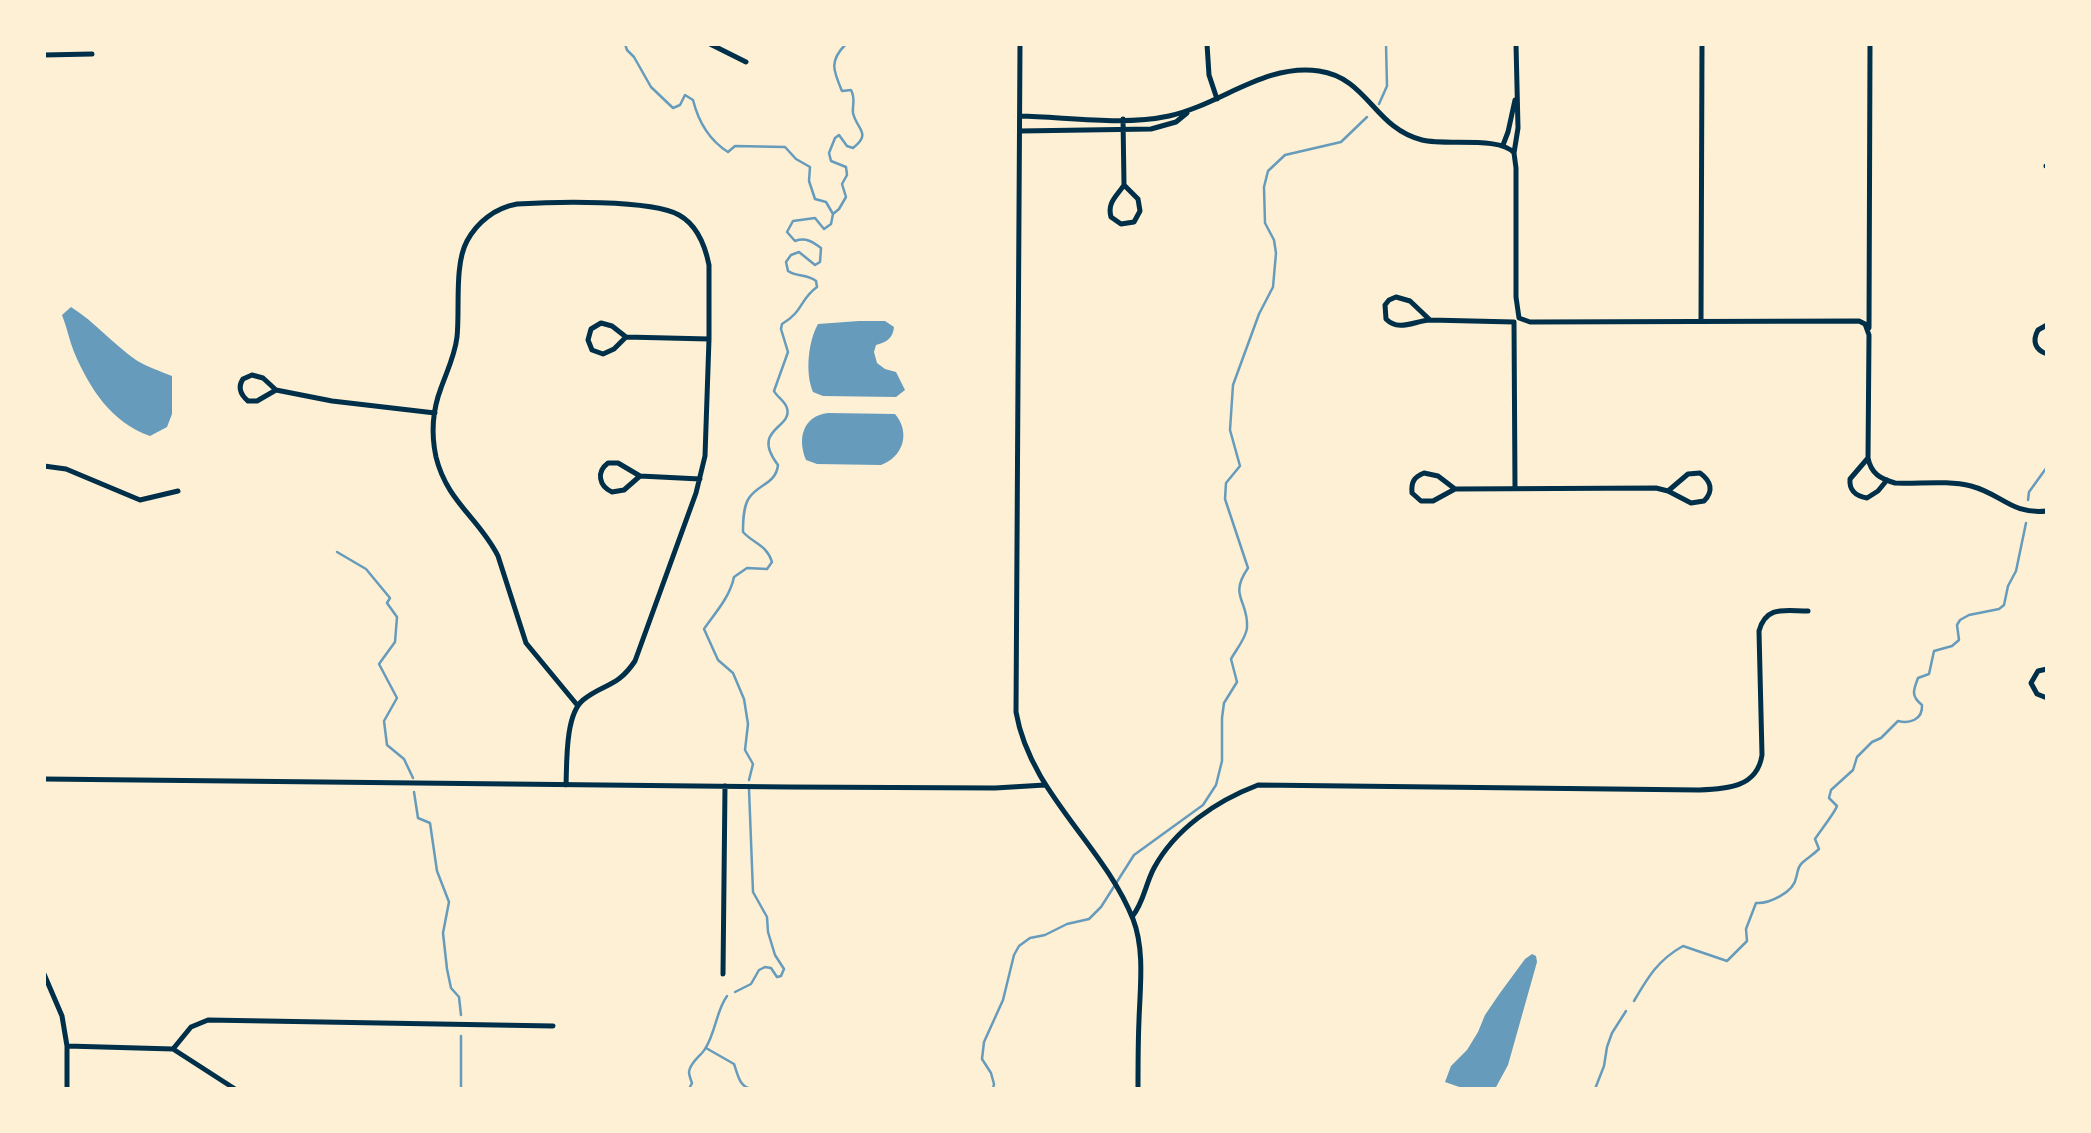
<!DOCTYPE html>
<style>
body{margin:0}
#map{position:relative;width:2091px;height:1133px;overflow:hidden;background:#fdf0d5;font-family:"Crimson Pro",serif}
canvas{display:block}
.frame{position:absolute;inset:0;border:46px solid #fdf0d5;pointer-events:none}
</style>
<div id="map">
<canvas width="2091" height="1133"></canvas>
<div class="frame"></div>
</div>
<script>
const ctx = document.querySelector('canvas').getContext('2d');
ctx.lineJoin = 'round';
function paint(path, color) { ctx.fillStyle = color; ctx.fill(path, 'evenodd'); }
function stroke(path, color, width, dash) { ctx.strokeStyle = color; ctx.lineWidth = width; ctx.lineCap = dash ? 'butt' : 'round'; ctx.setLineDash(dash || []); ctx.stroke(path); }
const water = new Path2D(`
 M 71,307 C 95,322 113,344 136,360 C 147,367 160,371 172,376 L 172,414 L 167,427 L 150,436 C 111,422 90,389 74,352 C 69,340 67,327 62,315 Z
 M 859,321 L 885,321 L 894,327 C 893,338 887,342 876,345 L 874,352 L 877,363 L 885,369 L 896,372 L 905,390 L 896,397 L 823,396 L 813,392 C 805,373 808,342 818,324 Z
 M 828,413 L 895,414 C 911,433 903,457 881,465 L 817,464 L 806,460 C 797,438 803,416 828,413 Z
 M 1532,954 L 1536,956 L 1537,962 L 1508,1065 L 1495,1089 L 1465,1089 L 1445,1082 L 1451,1066 L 1467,1050 L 1478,1032 L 1485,1015 L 1500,993 L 1525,959 Z`);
const stream = new Path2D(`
 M 625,44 L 627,50 L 634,57 L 651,87 L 673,108 L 680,105 L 685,95 L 693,100 C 698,120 709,140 728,152 L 735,146 L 785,147 L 796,159 L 810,167 L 809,181 L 815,199 L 826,202 L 833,214 L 831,224 L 824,229 L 815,218 L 793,221 L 787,232 L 795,241 C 806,237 813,242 821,248 L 820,262 L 815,265 L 799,252 L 791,255 L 786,262 L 788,271 C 797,277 808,274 816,281 L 817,287 C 800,299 803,312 782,324 L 781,329 L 788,352 L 774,391 C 777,397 785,401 787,408 C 793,429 750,428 778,465 C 776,484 758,484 749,498 C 743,507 743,522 743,532 C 754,544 767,545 772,562 L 767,569 L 747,568 L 734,577 C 730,597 715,613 704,629 L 718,660 L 733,673 L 744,699 L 748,724 L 745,750 L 753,764 L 749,780
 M 853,44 L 858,44
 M 1379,104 L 1387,86 L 1386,44
 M 833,214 L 839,209 L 846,197 L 842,184 L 847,175 L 846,167 L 831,161 L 829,153 L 835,138 L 839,135 L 847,146 L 853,148 C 872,133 857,130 853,113 C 852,105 856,99 851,90 L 842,91 C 833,70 829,61 846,44
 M 2028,500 L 2029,492 L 2047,467
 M 337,552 L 366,569 L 390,598 L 387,603 L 397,617 L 395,642 L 379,664 L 397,698 L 384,721 L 387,745 L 404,759 L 413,778
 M 414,792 L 418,818 L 430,823 L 437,871 L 449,902 L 443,933 L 447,969 L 451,988 L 459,997 L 461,1015
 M 735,992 L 751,984 L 759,970 L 765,967 L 771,968 L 777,977 L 781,976 L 784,969 L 775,955 L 768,932 L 767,917 L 753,892 L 749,789
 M 1634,1001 C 1648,977 1658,960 1683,946 L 1727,961 L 1747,941 L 1746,929 L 1756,903 C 1769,904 1794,892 1796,878 C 1798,872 1797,868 1802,863 C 1807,858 1813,855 1819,849 L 1815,839 C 1820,831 1834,814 1837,806 L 1829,798 L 1831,790 L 1853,770 L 1857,757 L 1872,742 L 1881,738 L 1898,721 C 1909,724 1923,720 1922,705 C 1911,696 1913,691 1918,678 L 1929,674 L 1934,651 L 1952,646 L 1959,640 L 1957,625 L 1960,620 L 1969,615 L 1999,609 L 2004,605 L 2008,586 L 2016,571 L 2026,523
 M 461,1036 L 461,1089
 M 706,1048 L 734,1064 C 738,1075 739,1087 752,1089
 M 689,1089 L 692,1083 C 691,1080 689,1076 689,1072 C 690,1062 701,1056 705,1049 C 716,1032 716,1011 727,996
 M 993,1089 L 994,1084 L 991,1073 L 982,1059 L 984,1042 L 1003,1000 L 1014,955 L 1019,946 L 1030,938 L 1045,935 L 1067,924 L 1089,919 L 1101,907 L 1134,855 L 1203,805 L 1216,785 L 1222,761 L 1222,718 L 1224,703 L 1237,682 L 1231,659 C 1236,650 1246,638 1247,628 C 1249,600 1228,597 1248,568 L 1225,499 L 1226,483 L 1240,466 L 1230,430 L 1233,385 L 1259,314 L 1273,287 L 1276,253 L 1274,240 L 1265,223 L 1264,187 L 1268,171 L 1285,155 L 1341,142 L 1367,117
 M 1595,1089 L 1604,1066 L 1607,1047 L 1612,1033 L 1626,1011`);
const minor = new Path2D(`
 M 710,44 L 746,62
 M 1020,44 L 1016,712 C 1030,793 1103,844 1133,919 C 1145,950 1140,988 1139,1020 C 1138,1043 1138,1066 1138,1089
 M 1207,44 L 1209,75 L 1217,99
 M 44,55 L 92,54
 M 1020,116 C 1067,117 1123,126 1169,116 C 1220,105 1265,63 1319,71 C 1368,78 1374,128 1422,140 C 1446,146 1500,136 1514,153 L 1516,168 L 1516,297 L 1519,318 L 1530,322 L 1859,321 L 1865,324 L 1869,335 L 1868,458 C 1871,474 1881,479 1895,483 C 1920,484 1947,480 1971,486 C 2002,494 2011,515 2047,511
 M 1123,119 L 1124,185
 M 1020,131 L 1151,129 L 1176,122 L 1187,113
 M 1503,145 L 1508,132 L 1515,100
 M 1514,153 L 1518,128 L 1516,44
 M 2046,166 L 2047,166
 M 1124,185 L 1138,199 L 1140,211 L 1134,222 L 1121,224 L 1111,217 C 1107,202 1117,196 1124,185 Z
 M 1396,297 L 1410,301 L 1430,320 C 1414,321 1399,332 1386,319 L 1385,305 L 1389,300 Z
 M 1430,320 L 1514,322
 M 1701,321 L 1702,44
 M 1514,322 L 1515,488
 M 601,323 L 612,326 L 626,337 L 614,349 L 603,354 L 592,350 L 588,340 L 591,329 Z
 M 2047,325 L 2038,330 C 2032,341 2035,350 2047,354
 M 1869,328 L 1870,44
 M 626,337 L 709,339
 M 252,375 L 263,378 L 276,390 L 257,401 L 248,401 C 241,395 237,388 243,379 Z
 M 276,390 L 332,401 L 435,413
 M 1868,458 L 1850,479 C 1849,491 1856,496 1867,498 L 1878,491 L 1887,480
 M 608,463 L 618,463 L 640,476 L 624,490 L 612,492 C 599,486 596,472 608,463 Z
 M 44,466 L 66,469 L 140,500 L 178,491
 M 1424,473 L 1438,476 L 1455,489 L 1433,501 L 1421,501 L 1412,493 C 1411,482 1414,477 1424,473 Z
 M 1700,473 C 1711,481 1714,491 1704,501 L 1691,503 L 1668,491 L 1688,474 Z
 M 640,476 L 700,479
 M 1455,489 L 1656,488 L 1668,491
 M 2047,669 L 2038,671 L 2031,683 L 2037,694 L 2047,698
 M 44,779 L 789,787 L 995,788 L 1045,785
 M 566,785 C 567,763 565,715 583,700 C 604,683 617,688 635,661 L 696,493 L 705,456 L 709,339 L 709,265 C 705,245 697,225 679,215 C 651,199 552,202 517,204 C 495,208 477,222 467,241 C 454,265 460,309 457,337 C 455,355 447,371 441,388 C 433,409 431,434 436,457 C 447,502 479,518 498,556 L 526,643 L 578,706
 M 1132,917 C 1144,902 1145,885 1154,868 C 1175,829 1216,801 1258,785 L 1699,790 C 1726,789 1757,788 1762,755 L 1759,631 C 1766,605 1785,611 1808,611
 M 44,974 L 62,1016 L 67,1046 L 67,1089
 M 723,974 L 725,786
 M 67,1046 L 173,1049 L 235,1089
 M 173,1049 L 191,1027 L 208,1020 L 553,1026`);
paint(water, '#669bbc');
stroke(stream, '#669bbc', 2.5);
stroke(minor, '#003049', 5);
</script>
